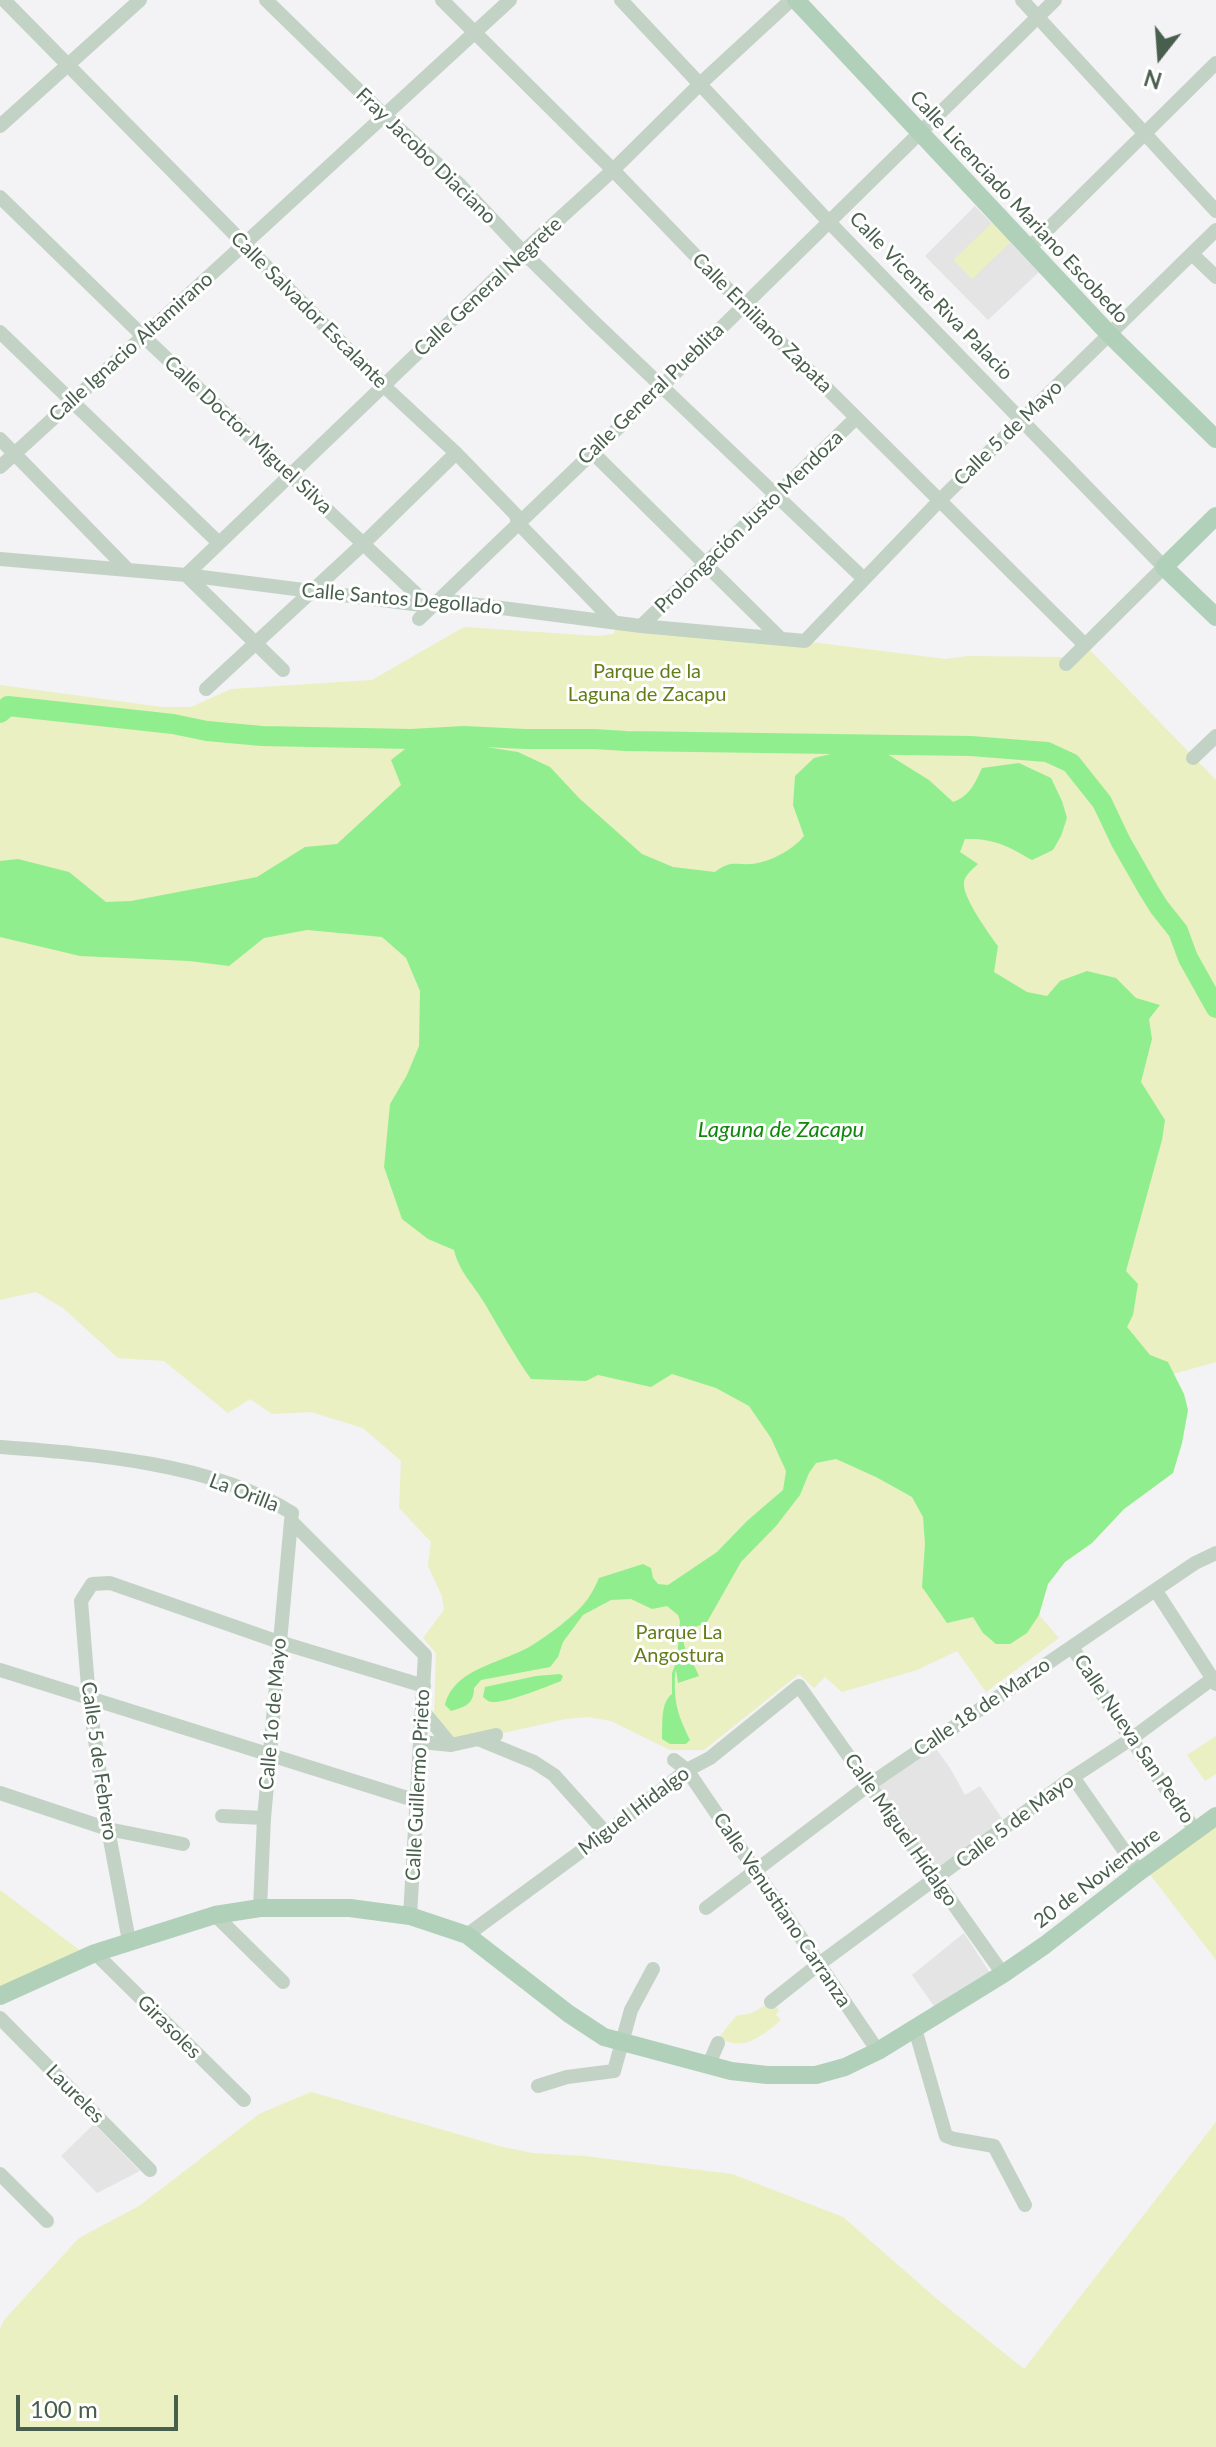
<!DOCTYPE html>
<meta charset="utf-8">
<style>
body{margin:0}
#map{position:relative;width:1216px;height:2447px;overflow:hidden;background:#f3f2f4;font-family:Lato,sans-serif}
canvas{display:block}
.north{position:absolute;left:1120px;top:16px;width:80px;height:80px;-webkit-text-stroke:6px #fff;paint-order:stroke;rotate:197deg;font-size:22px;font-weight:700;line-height:32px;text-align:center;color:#495f4e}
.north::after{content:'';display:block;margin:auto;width:28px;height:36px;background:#495f4e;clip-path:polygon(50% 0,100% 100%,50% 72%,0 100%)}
.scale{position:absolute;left:16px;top:2395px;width:162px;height:36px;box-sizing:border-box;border:4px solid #495f4e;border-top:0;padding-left:10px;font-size:24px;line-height:28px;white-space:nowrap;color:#495f4e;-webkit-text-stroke:6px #fff;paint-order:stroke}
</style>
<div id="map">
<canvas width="1216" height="2447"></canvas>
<div class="north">N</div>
<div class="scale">100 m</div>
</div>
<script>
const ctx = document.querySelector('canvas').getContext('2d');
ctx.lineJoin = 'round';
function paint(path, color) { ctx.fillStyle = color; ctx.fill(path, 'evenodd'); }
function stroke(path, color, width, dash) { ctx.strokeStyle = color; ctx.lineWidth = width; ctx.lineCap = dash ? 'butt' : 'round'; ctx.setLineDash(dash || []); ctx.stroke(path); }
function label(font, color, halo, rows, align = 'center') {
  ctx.font = font + ' Lato,sans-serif'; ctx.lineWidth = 6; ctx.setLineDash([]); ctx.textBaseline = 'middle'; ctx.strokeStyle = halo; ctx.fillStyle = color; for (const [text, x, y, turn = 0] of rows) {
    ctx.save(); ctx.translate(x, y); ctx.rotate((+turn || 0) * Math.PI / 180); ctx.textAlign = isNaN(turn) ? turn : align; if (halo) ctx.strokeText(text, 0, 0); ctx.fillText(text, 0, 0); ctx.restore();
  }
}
const education = new Path2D(`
 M 975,206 L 1039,272 L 988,320 L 925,256 Z
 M 931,1742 L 950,1768 L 965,1795 L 980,1786 L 1007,1826 L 935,1880 L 870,1784 Z
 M 964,1933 L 992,1976 L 936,2009 L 912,1975 Z
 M 94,2124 L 140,2171 L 97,2193 L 61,2156 Z`);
const green = new Path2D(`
 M 992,223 L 1011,242 L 972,279 L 953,260 Z
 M 464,627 L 597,636 L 614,634 L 615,629 L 780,638 L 945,659 L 968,656 L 1062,657 L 1066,664 L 1084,644 L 1216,780 L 1216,1362 L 1173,1374 L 1184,1394 L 1188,1410 L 1182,1443 L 1173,1473 L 1124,1509 L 1092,1543 L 1065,1562 L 1048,1584 L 1039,1615 L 1059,1638 L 986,1692 L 957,1651 L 917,1670 L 842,1692 L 825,1677 L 814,1688 L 799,1674 L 704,1750 L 670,1750 L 611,1721 L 588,1717 L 565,1719 L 455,1744 L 434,1716 L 436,1653 L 423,1638 L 444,1610 L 442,1596 L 428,1566 L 431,1542 L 399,1508 L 401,1461 L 363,1428 L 311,1412 L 272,1414 L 250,1399 L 228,1413 L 164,1361 L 118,1358 L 63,1308 L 36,1292 L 0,1300 L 0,685 L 162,707 L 191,707 L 231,689 L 372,680 Z
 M 1216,1736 L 1216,1774 L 1205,1781 L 1187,1755 Z
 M 1216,1824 L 1216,1960 L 1148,1872 Z
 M 0,1890 L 86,1955 L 0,1996 Z
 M 771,2002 L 779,2010 L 776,2015 L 781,2020 C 762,2036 742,2053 719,2037 L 736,2016 L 752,2013 Z
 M 311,2092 L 499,2146 L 532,2153 L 584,2156 L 732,2174 L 843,2217 L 937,2299 L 1024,2369 L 1216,2122 L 1216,2447 L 0,2447 L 0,2329 L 4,2320 L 79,2238 L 139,2206 L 259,2114 Z`);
const water = new Path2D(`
 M 409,746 L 480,746 L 518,752 L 550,767 L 580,799 L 642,854 L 673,867 L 715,872 C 731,860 734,865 752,864 C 770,862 793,850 804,836 L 793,805 L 795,776 L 814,758 L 847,750 L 884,752 L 929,780 L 953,802 C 970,796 975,783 982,768 L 1019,763 L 1051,778 L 1062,801 L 1067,818 L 1061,836 L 1053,850 L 1032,860 C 1008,846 993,838 965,839 L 960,852 L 978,864 C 972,870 963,876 964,885 C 964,899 989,934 998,946 L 994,972 L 1027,992 L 1047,996 L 1060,981 L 1087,971 L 1116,978 L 1136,998 L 1160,1005 L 1149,1019 L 1152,1039 L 1141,1082 L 1165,1120 L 1162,1140 L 1126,1271 L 1138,1284 L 1133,1315 L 1127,1327 L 1150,1355 L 1168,1362 L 1184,1394 L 1188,1410 L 1182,1443 L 1173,1473 L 1124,1509 L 1092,1543 L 1065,1562 L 1048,1584 L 1039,1615 L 1027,1633 L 1010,1644 L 996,1644 L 983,1633 L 973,1617 L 947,1623 L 922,1587 L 925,1544 L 923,1517 L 912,1497 L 876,1477 L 836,1459 L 816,1463 L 809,1473 L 800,1495 L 776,1526 L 741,1562 L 707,1622 L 684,1632 C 680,1648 693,1660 699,1676 L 678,1683 L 676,1670 L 675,1674 C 674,1703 677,1713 690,1740 L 686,1744 L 670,1744 L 662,1739 C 663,1724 660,1703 672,1694 L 672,1673 L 677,1660 L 680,1621 L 678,1615 L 667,1606 L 652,1609 L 631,1599 L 611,1600 L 583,1615 L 563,1642 L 558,1657 L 550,1667 L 481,1680 L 474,1688 C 474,1704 465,1707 451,1711 L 445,1705 C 454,1667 505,1663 534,1644 C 551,1633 570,1619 583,1605 C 590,1597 595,1587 599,1578 L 643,1564 L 651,1568 L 653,1578 L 658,1584 L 668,1585 L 717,1552 L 747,1521 L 783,1490 L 786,1471 L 771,1438 L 749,1406 L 716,1388 L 672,1374 L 651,1387 L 598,1375 L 586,1381 L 531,1379 C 514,1355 500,1329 485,1304 C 474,1285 459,1272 454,1250 L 428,1239 L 402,1219 L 384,1167 L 390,1104 L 407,1075 L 419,1046 L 420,991 L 406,958 L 382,937 L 307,930 L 264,938 L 229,966 L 189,961 L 80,956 L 0,937 L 0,861 L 18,859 L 69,872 L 106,902 L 131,901 L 257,877 L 305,847 L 337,844 L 401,785 L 391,760 Z
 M 560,1674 L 563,1676 L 561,1681 C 546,1687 511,1701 495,1702 C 488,1702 488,1701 483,1697 L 485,1687 L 536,1676 Z`);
const river = new Path2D(`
 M 0,713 L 8,706 L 173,724 L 207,731 L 262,736 L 411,739 L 464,736 L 525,739 L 594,739 L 626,741 L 971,746 L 1047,752 L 1071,763 L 1102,802 L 1121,842 L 1149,891 L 1159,907 L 1178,931 L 1188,958 L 1216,1008`);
const minor = new Path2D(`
 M 4,0 L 384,386 L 456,453 L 516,515 L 518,523 L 613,621
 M 266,0 L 385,116 L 460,185 L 523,252 L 594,322 L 863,578
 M 442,0 L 613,170 L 743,305 L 1084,644
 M 621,0 L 829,222 L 1164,567 L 1066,664
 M 1022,0 L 1216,211
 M 0,126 L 140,0
 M 0,197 L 144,337 L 428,605
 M 1029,248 L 1216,63
 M 1192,254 L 1216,277
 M 0,332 L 219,543
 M 0,439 L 128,570
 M 592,452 L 780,638
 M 0,467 C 171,312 340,156 510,0
 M 0,559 L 186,575 L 429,606 L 440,600 L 641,626 L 805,641 L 940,500 L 1216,230
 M 419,619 L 662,386 L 1055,0
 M 641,626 L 856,418
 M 283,670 L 186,575 L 523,252 L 613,170 L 700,84 L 791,0
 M 206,689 L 363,544 L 456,453
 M 1193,758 L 1216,736
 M 0,1447 C 92,1454 213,1463 292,1513 L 291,1521 L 425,1655 L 410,1916
 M 1156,1591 L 1216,1684
 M 1072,1647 L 1131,1739 L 1196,1831
 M 0,1670 L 417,1801
 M 423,1711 L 451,1745
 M 478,1739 L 534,1762 L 554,1775 L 606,1833
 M 421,1742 L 451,1745 L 496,1735
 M 674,1760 L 687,1770 L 878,2051
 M 1073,1777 L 1139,1872
 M 0,1793 L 108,1829 L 183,1844
 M 222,1816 L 264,1818
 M 260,1908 L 264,1818 L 291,1521
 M 706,1908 L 870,1784 L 1195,1563 L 1216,1553
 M 215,1915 L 283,1982
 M 467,1935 L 606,1833 L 687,1770 L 710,1758 L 799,1686 L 1003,1974
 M 129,1941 L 108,1829 L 89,1699 L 81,1601 L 92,1584 L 110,1583 L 279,1642 L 424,1686
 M 95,1953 L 244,2100
 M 771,2002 L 819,1964 L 1073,1777 L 1131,1739 L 1212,1679
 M 0,2018 L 150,2170
 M 915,2029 L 946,2136 L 954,2139 L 994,2146 L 1025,2205
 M 709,2064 L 718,2043
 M 538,2086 L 567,2077 L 614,2071 L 631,2010 L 653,1969
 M 0,2174 L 47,2221`);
const major = new Path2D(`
 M 796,0 L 1110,335 L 1216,439
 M 1216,516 L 1164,567 L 1216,617
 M 0,1996 L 95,1953 L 215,1915 L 260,1908 L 350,1908 L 410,1916 L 467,1935 L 569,2014 L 604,2037 L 731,2071 L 767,2075 L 816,2075 L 845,2067 L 878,2051 L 1003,1974 L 1045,1945 L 1139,1872 L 1216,1816`);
const streetNames = [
 ["Fray Jacobo Diaciano",426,156,44],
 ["Calle Licenciado Mariano Escobedo",1019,207,47],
 ["Calle General Negrete",488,287,-43],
 ["Calle Vicente Riva Palacio",931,296,46],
 ["Calle Salvador Escalante",309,310,45],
 ["Calle Emiliano Zapata",762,323,45],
 ["Calle Ignacio Altamirano",131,347,-42],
 ["Calle General Pueblita",651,394,-44],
 ["Calle 5 de Mayo",1008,433,-44],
 ["Calle Doctor Miguel Silva",248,435,43],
 ["Prolongación Justo Mendoza",749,522,-44],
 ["Calle Santos Degollado",402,599,5],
 ["La Orilla",244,1493,21],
 ["Calle 18 de Marzo",982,1707,-34],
 ["Calle 1o de Mayo",273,1714,-85],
 ["Calle Nueva San Pedro",1134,1739,56],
 ["Calle 5 de Febrero",99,1761,82],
 ["Calle Guillermo Prieto",418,1785,-87],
 ["Miguel Hidalgo",634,1811,-37],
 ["Calle 5 de Mayo",1015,1821,-37],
 ["Calle Miguel Hidalgo",901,1830,55],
 ["20 de Noviembre",1097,1878,-37],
 ["Calle Venustiano Carranza",782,1910,56],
 ["Girasoles",169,2027,45],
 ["Laureles",75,2094,45]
];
const parkNames = [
 ["Parque de la",647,672],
 ["Laguna de Zacapu",647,695],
 ["Parque La",679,1633],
 ["Angostura",679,1656]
];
const waterNames = [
 ["Laguna de Zacapu",781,1130]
];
paint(education, '#e4e4e5');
paint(green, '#eaf0c1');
paint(water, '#91ee8e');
stroke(river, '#91ee8e', 20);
stroke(minor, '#c2d3c6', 14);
stroke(major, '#b1d0b9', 18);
label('20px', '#495f4e', '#fff', streetNames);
label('20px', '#637e17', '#fff', parkNames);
label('italic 22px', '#10880c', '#fff', waterNames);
</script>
